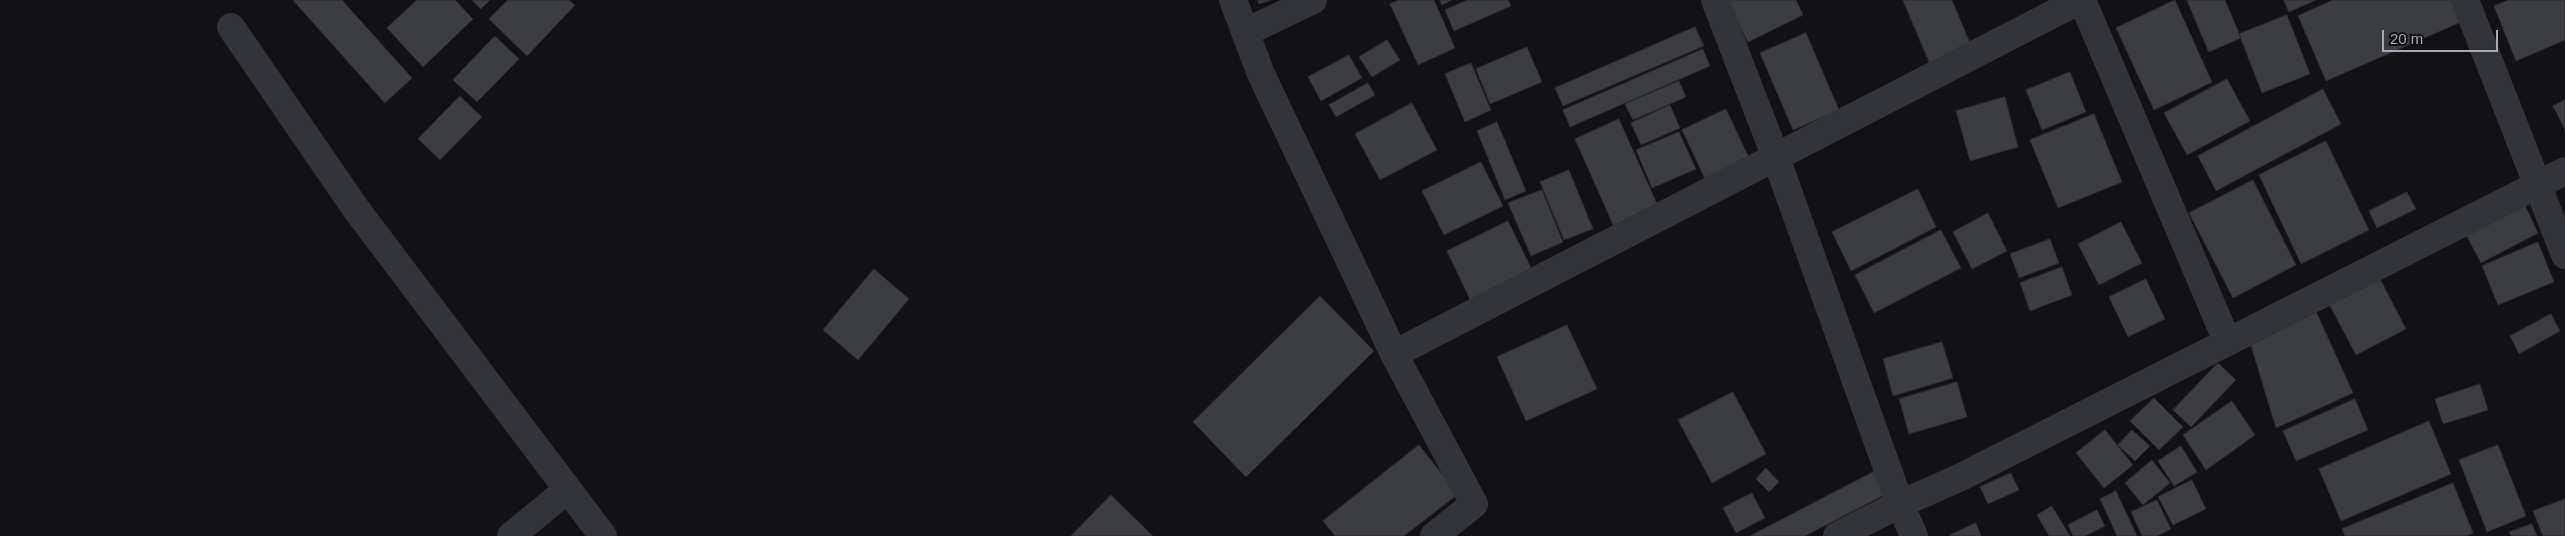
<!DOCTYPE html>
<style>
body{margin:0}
#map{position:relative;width:2565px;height:536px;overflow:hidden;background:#121214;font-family:Arial,sans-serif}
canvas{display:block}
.scale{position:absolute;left:2382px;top:30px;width:116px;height:22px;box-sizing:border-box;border:2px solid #a3a9b5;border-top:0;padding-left:6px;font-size:15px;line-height:18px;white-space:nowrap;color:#a3a9b5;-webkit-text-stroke:4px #0d0d0f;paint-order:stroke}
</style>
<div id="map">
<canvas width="2565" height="536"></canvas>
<div class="scale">20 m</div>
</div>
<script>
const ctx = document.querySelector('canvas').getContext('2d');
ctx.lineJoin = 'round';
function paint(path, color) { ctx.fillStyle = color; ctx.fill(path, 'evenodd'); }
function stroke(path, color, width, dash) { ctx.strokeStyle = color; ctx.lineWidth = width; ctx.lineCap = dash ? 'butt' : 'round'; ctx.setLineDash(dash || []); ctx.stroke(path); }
const building = new Path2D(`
 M 293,0 L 342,0 L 412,78 L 385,103 Z
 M 417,0 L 455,0 L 473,19 L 423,67 L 387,28 Z
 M 472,0 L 490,0 L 481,9 Z
 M 508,0 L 569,0 L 575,5 L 527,56 L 489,19 Z
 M 1258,0 L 1271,0 L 1259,4 Z
 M 1399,0 L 1434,0 L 1455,48 L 1418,65 L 1390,4 Z
 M 1440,0 L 1452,0 L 1442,5 Z
 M 1468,0 L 1508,0 L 1511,6 L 1454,31 L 1445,10 Z
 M 1727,0 L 1796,0 L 1803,15 L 1748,42 Z
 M 1903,0 L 1952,0 L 1972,48 L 1931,66 Z
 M 2175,0 L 2212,82 L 2154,110 L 2116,28 Z
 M 2187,0 L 2225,0 L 2241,38 L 2209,52 Z
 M 2284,0 L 2316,0 L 2289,12 Z
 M 2333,0 L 2451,0 L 2461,22 L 2326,81 L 2298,16 Z
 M 2509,0 L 2565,0 L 2565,40 L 2516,61 L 2494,6 Z
 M 2287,15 L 2310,74 L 2262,93 L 2239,34 Z
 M 1695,27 L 1704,46 L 1563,106 L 1555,88 Z
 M 1806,33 L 1839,110 L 1793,130 L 1760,53 Z
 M 495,36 L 519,59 L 477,102 L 453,80 Z
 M 1387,40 L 1400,60 L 1372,77 L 1359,57 Z
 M 1527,47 L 1542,82 L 1490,104 L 1476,69 Z
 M 1703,49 L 1710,66 L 1570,127 L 1563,110 Z
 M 1349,55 L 1362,78 L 1321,101 L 1308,77 Z
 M 1471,63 L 1491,110 L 1465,122 L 1445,74 Z
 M 2070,72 L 2086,112 L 2042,130 L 2026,90 Z
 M 2227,79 L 2250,121 L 2187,155 L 2164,113 Z
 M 1679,81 L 1686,97 L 1633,120 L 1625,104 Z
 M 1368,83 L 1375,95 L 1336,117 L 1329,105 Z
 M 2323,89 L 2341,124 L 2216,191 L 2198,156 Z
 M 460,96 L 482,117 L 440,160 L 418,139 Z
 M 2005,97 L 2018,147 L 1970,161 L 1956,111 Z
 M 2565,100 L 2565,130 L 2553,106 Z
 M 1412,103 L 1437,150 L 1380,180 L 1355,134 Z
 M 1670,105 L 1680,128 L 1641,145 L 1631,123 Z
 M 1726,109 L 1750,160 L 1706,181 L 1682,130 Z
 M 2094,114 L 2122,182 L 2058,208 L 2030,140 Z
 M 1619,119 L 1658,206 L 1614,227 L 1575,139 Z
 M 1497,122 L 1526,191 L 1505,200 L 1477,131 Z
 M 1679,132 L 1696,169 L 1652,188 L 1636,150 Z
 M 2326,141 L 2369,230 L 2301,264 L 2259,175 Z
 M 1481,162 L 1503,206 L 1444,235 L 1422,191 Z
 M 1569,170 L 1593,229 L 1564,240 L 1540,182 Z
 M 2253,180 L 2296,265 L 2233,298 L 2189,213 Z
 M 1918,189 L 1936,227 L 1851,271 L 1832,232 Z
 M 1542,190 L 1563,242 L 1531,256 L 1508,203 Z
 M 2407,192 L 2416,209 L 2377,228 L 2369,211 Z
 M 2522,199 L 2538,233 L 2481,263 L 2463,229 Z
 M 1988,213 L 2007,251 L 1972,269 L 1953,232 Z
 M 1508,221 L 1536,278 L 1474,308 L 1447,251 Z
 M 2121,222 L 2142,263 L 2099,285 L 2078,244 Z
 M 1941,230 L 1961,268 L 1874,313 L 1855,275 Z
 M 2050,239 L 2059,263 L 2019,278 L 2010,254 Z
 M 2538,242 L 2554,282 L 2498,305 L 2482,266 Z
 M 2062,267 L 2072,295 L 2030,311 L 2020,283 Z
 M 874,269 L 909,299 L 858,360 L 823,330 Z
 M 2378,275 L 2406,329 L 2356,355 L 2328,302 Z
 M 2146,279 L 2165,319 L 2128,337 L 2109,297 Z
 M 1320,296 L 1374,351 L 1246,477 L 1193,422 Z
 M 2315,309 L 2353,393 L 2276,428 L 2249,339 Z
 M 2551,314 L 2560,331 L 2519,354 L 2510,336 Z
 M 1567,325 L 1597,389 L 1526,421 L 1497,357 Z
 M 1942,342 L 1953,378 L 1893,396 L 1883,359 Z
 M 2218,363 L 2236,380 L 2191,427 L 2173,410 Z
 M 1957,382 L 1967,417 L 1909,434 L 1899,399 Z
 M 2480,384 L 2488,410 L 2443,424 L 2435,399 Z
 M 1733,392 L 1766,454 L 1712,483 L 1678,420 Z
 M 2154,398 L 2183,427 L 2159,450 L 2130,421 Z
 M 2355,399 L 2368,430 L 2296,461 L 2283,431 Z
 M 2232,401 L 2255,435 L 2206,470 L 2183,435 Z
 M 2429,421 L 2451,474 L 2341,521 L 2319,469 Z
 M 2105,430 L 2133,465 L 2104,488 L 2076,453 Z
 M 2132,430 L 2150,446 L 2135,461 L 2118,445 Z
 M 1419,445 L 1458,494 L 1404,536 L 1335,536 L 1323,521 Z
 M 2498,445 L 2526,516 L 2487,532 L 2459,460 Z
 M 2181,446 L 2197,472 L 2174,486 L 2158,461 Z
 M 2152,460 L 2170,483 L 2143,505 L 2125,483 Z
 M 1766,468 L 1779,482 L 1769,492 L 1756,479 Z
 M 1879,469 L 1890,492 L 1805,536 L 1750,536 Z
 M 2011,473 L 2019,490 L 1988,504 L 1980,487 Z
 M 2192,480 L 2206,509 L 2173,525 L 2158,497 Z
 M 2453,483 L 2473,533 L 2466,536 L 2345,536 L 2342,529 Z
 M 2116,491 L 2137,536 L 2117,536 L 2100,499 Z
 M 1752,493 L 1765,518 L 1736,533 L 1723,508 Z
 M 1111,495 L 1153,536 L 1071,536 Z
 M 2565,499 L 2565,536 L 2543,536 L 2533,511 Z
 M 2157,500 L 2171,529 L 2157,536 L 2142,536 L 2131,512 Z
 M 2052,506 L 2070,536 L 2049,536 L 2037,515 Z
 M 2097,510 L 2105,526 L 2085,536 L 2073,536 L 2068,525 Z
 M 1976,523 L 1981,536 L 1950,536 L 1950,535 Z
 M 2532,524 L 2537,536 L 2511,536 L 2509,532 Z`);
const minor = new Path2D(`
 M 1233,0 L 1261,74 L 1394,354
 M 1715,0 L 1775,155 L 1900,504 L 1914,536
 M 2082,0 L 2227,341
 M 2465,0 L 2565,255
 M 231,27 L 356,209 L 603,536
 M 1246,32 L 1313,0
 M 511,536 L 567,490
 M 1434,536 L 1474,504 L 1394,354 L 2080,0
 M 1837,536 L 1900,504 L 1959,478 L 2565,171`);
paint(building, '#3c3d41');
stroke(building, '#2c2c30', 1);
stroke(minor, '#333439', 28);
</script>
